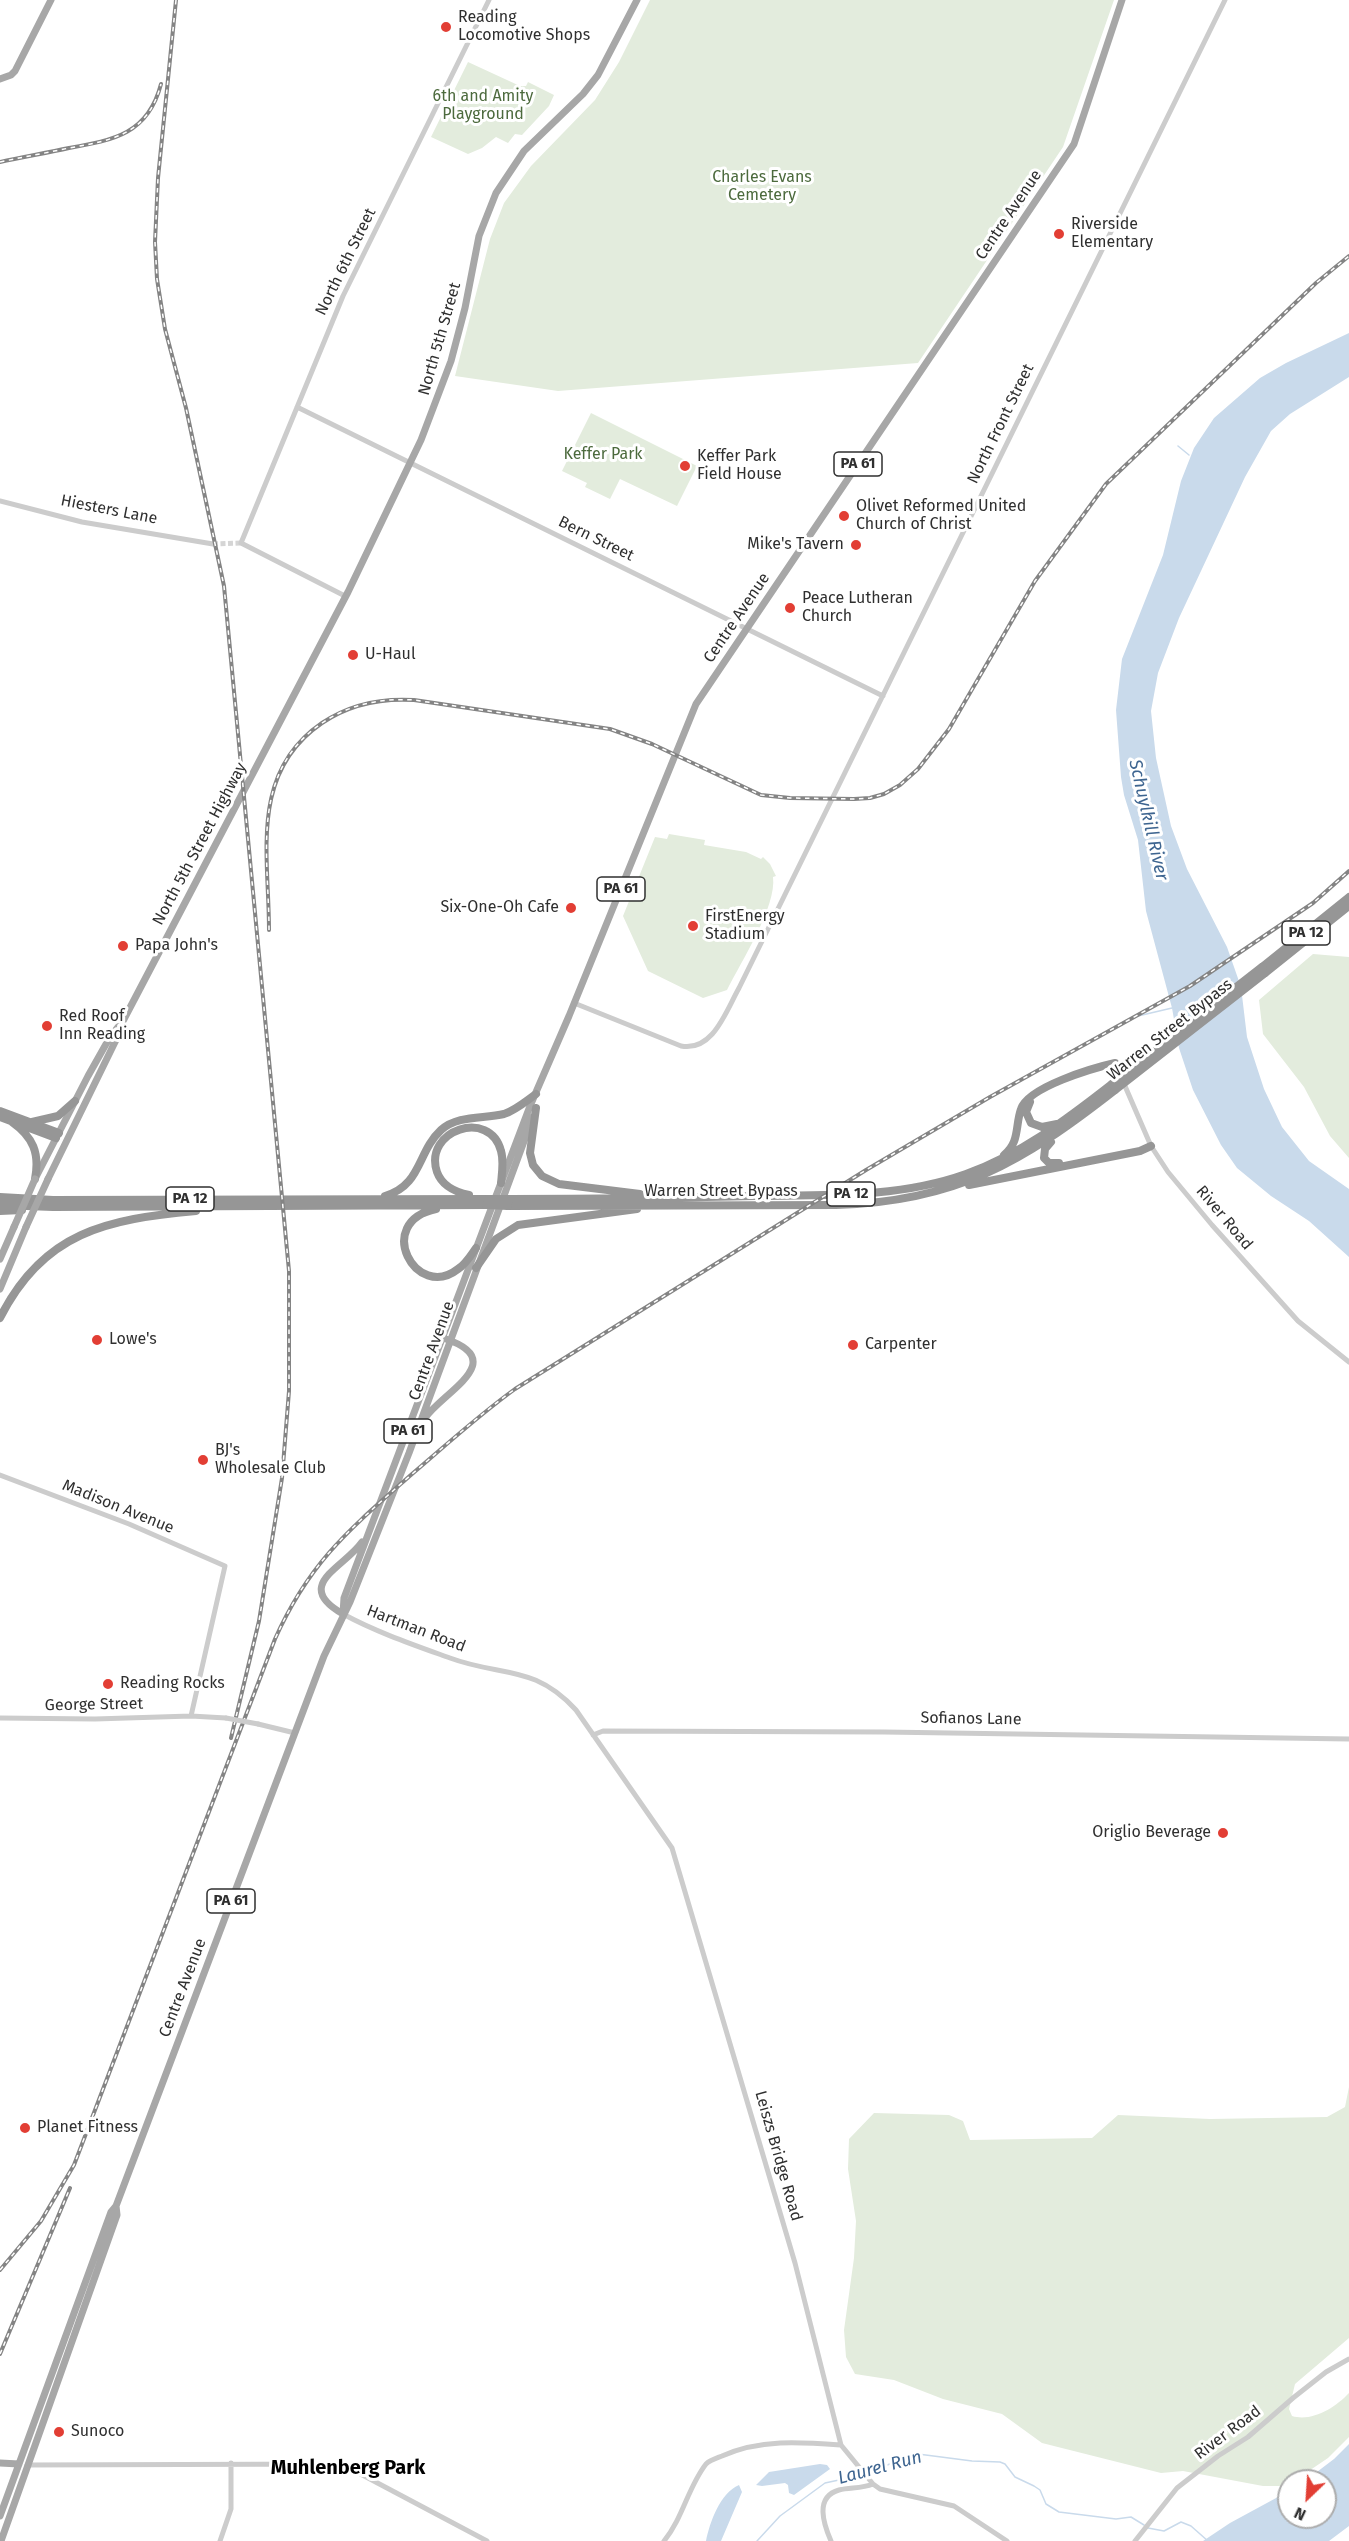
<!DOCTYPE html>
<style>
body{margin:0}
#map{position:relative;width:1349px;height:2541px;overflow:hidden;background:#fff;font-family:"Fira Sans",sans-serif}
canvas{display:block}
.north{position:absolute;left:1277px;top:2469px;width:60px;height:60px;box-sizing:border-box;background:#fff;border:2px solid #acacac;border-radius:50%;rotate:205deg;font-size:16px;font-weight:700;line-height:24px;text-align:center;color:#2f2f2f}
.north::after{content:'';display:block;margin:auto;width:21px;height:27px;background:#e23e34;clip-path:polygon(50% 0,100% 100%,50% 72%,0 100%)}
</style>
<div id="map">
<canvas width="1349" height="2541"></canvas>
<div class="north">N</div>
</div>
<script>
const ctx = document.querySelector('canvas').getContext('2d');
ctx.lineJoin = 'round';
function paint(path, color) { ctx.fillStyle = color; ctx.fill(path, 'evenodd'); }
function stroke(path, color, width, dash) { ctx.strokeStyle = color; ctx.lineWidth = width; ctx.lineCap = dash ? 'butt' : 'round'; ctx.setLineDash(dash || []); ctx.stroke(path); }
function label(font, color, halo, rows, align = 'center') {
  ctx.font = font + ' "Fira Sans",sans-serif'; ctx.lineWidth = 6; ctx.setLineDash([]); ctx.textBaseline = 'middle'; ctx.strokeStyle = halo; ctx.fillStyle = color; for (const [text, x, y, turn = 0] of rows) {
    ctx.save(); ctx.translate(x, y); ctx.rotate((+turn || 0) * Math.PI / 180); ctx.textAlign = isNaN(turn) ? turn : align; if (halo) ctx.strokeText(text, 0, 0); ctx.fillText(text, 0, 0); ctx.restore();
  }
}
const green = new Path2D(`
 M 650,0 L 1114,0 L 1063,147 L 918,363 L 558,391 L 455,376 L 490,239 L 504,203 L 531,166 L 595,100 L 619,62 Z
 M 468,62 L 520,86 L 526,86 L 528,82 L 554,95 L 549,106 L 522,135 L 515,134 L 508,143 L 496,137 L 482,148 L 468,154 L 431,137 Z
 M 591,413 L 697,466 L 677,506 L 620,479 L 610,499 L 585,487 L 587,483 L 562,471 Z
 M 669,834 L 705,840 L 704,845 L 746,852 L 761,859 L 763,857 L 770,864 L 776,876 L 773,877 C 777,906 741,962 727,990 L 703,998 L 648,971 L 623,916 L 655,837 L 667,839 Z
 M 1313,954 L 1349,957 L 1349,1158 L 1330,1136 L 1304,1087 L 1263,1034 L 1259,1000 Z
 M 1349,2087 L 1349,2338 L 1295,2384 L 1289,2409 L 1292,2416 C 1312,2422 1335,2408 1349,2393 L 1349,2437 L 1328,2458 L 1294,2481 L 1289,2481 L 1286,2486 L 1263,2486 L 1183,2471 L 1161,2473 L 1042,2443 L 1002,2414 L 943,2399 L 894,2380 L 855,2374 L 846,2357 L 844,2330 L 854,2258 L 856,2221 L 848,2169 L 849,2139 L 874,2113 L 949,2115 L 963,2121 L 970,2140 L 1092,2138 L 1118,2115 L 1210,2119 L 1327,2117 L 1345,2107 Z`);
const water = new Path2D(`
 M 1349,333 L 1349,377 L 1290,414 L 1271,431 L 1245,477 L 1179,618 L 1158,673 L 1151,711 L 1156,758 L 1171,826 L 1187,869 L 1227,947 L 1241,987 L 1247,1037 L 1264,1089 L 1282,1127 L 1309,1161 L 1349,1189 L 1349,1257 L 1309,1221 L 1271,1196 L 1237,1168 L 1221,1145 L 1193,1090 L 1179,1048 L 1172,1008 L 1146,911 L 1138,840 L 1124,795 L 1121,777 L 1116,710 L 1122,659 L 1163,555 L 1181,481 L 1194,448 L 1214,418 L 1260,378 L 1286,363 Z
 M 1349,2444 L 1349,2526 L 1329,2541 L 1203,2541 L 1230,2523 L 1289,2491 L 1289,2517 L 1325,2517 L 1325,2481 L 1305,2481 L 1334,2459 Z
 M 820,2464 L 827,2465 L 830,2469 L 794,2495 L 789,2493 L 788,2485 L 785,2483 L 762,2486 L 756,2485 L 769,2472 Z
 M 739,2485 L 742,2492 L 721,2541 L 706,2541 C 710,2522 720,2493 739,2485 Z`);
const stream = new Path2D(`
 M 1178,446 L 1189,455
 M 1138,1016 L 1172,1008
 M 867,2474 L 910,2455 L 918,2454 L 972,2461 L 1000,2462 L 1005,2464 L 1015,2477 L 1034,2486 L 1040,2490 L 1046,2504 L 1059,2512 L 1116,2519 L 1131,2517 L 1144,2525
 M 1148,2528 L 1164,2531 L 1181,2522 L 1191,2526 L 1208,2541
 M 757,2541 L 780,2516 L 825,2483 L 862,2475`);
const minorTunnel = new Path2D(`
 M 213,544 L 241,543`);
const minor = new Path2D(`
 M 297,407 L 883,696
 M 0,501 L 82,522 L 213,544
 M 345,596 L 241,543 L 343,296 L 489,0
 M 574,1003 L 681,1046 C 713,1052 726,1011 739,988 L 1225,0
 M 1115,1063 L 1151,1146 L 1168,1172 L 1212,1225 L 1298,1321 L 1349,1362
 M 0,1475 L 129,1524 L 225,1566 L 191,1716
 M 343,1614 C 376,1632 414,1645 450,1658 C 501,1677 534,1664 576,1710 L 672,1848 L 795,2263 L 841,2445 L 873,2484 L 880,2489 L 954,2506 L 1007,2541
 M 0,1718 L 95,1719 L 191,1716 L 226,1718
 M 258,1724 L 295,1733
 M 593,1735 L 603,1731 L 884,1732 L 1349,1739
 M 27,2465 L 336,2464 L 353,2470 L 487,2541
 M 220,2541 L 231,2509 L 231,2463
 M 664,2541 C 683,2518 688,2487 706,2464 C 710,2460 717,2458 722,2456 C 760,2439 800,2442 841,2445
 M 831,2541 C 824,2525 814,2497 839,2490 C 850,2487 861,2489 873,2484
 M 1135,2541 L 1177,2488 L 1218,2456 L 1248,2437 L 1293,2398 L 1326,2372 L 1349,2359`);
const major = new Path2D(`
 M 0,79 L 11,75 L 15,71 L 51,0
 M 36,1177 L 88,1076 L 110,1037 L 123,1021 L 348,592 L 421,440 L 451,361 L 465,308 L 479,236 L 496,193 L 524,151 L 583,94 L 598,75 L 637,0
 M 48,1179 L 116,1040 L 119,1028
 M 0,1259 L 14,1227
 M 0,1289 L 26,1227
 M 425,1418 C 443,1392 510,1361 446,1339
 M 343,1614 L 344,1598 L 530,1106 L 569,1016 L 696,704 L 1074,144 L 1122,0
 M 343,1614 C 292,1585 344,1568 362,1542
 M 0,2463 L 19,2464
 M 0,2516 L 111,2212 L 116,2206 L 324,1656 L 350,1602 L 409,1453 L 533,1117
 M 1,2541 L 117,2215 L 116,2206`);
const highway = new Path2D(`
 M 1262,967 L 1349,897
 M 1265,973 L 1349,906
 M 1030,1102 L 1026,1112 L 1031,1123 L 1042,1127 L 1057,1124
 M 536,1108 L 530,1153 L 533,1165 L 542,1176 L 559,1184 L 640,1194
 M 0,1111 L 59,1133
 M 0,1117 L 56,1138
 M 12,1122 C 33,1137 40,1153 35,1179
 M 32,1122 L 58,1116 L 75,1101
 M 1051,1142 L 1045,1149 L 1044,1158 L 1049,1163 L 1059,1163
 M 1004,1155 C 1020,1142 1015,1126 1021,1109 C 1028,1087 1093,1068 1115,1063
 M 969,1185 L 1140,1151 L 1151,1146
 M 469,1195 C 455,1192 442,1186 437,1172 C 423,1130 490,1108 501,1151 C 504,1161 502,1173 501,1183
 M 385,1196 C 422,1185 417,1152 441,1130 C 458,1115 483,1119 504,1114 C 516,1110 526,1101 536,1094
 M 0,1197 L 53,1200 L 488,1199
 M 510,1199 C 592,1199 674,1198 755,1196 C 826,1195 899,1198 966,1174 C 1021,1154 1066,1120 1112,1084
 M 0,1205 L 53,1207 L 486,1205
 M 508,1206 L 836,1205 C 956,1202 1023,1162 1115,1090
 M 436,1209 C 373,1222 416,1302 458,1269 C 466,1264 471,1255 476,1248
 M 0,1211 L 22,1210
 M 476,1268 L 496,1239 L 518,1225 L 637,1209
 M 0,1318 C 43,1232 107,1219 196,1211`);
const rail = new Path2D(`
 M 176,0 L 158,178 L 155,242 L 157,279 L 165,329 L 186,408 L 224,586 L 289,1271 L 289,1391 L 282,1478 L 259,1621 L 231,1738
 M 0,162 C 23,157 46,153 69,148 C 114,140 148,134 161,84
 M 269,930 C 269,855 249,773 322,723 C 350,704 381,698 414,700 L 610,729 L 652,744 L 761,795 L 790,798 L 854,799 L 870,798 L 884,794 L 900,785 L 918,769 L 949,729 L 1035,581 L 1106,484 L 1316,283 L 1349,256
 M 0,2270 L 41,2221 L 74,2165 L 275,1639 C 310,1561 350,1529 412,1474 C 446,1445 479,1415 515,1389 L 866,1170 L 990,1097 L 1190,986 L 1313,903 L 1349,871
 M 0,2354 L 70,2188`);
const minorBridge = new Path2D(`
 M 226,1718 L 258,1724`);
const majorBridge = new Path2D(`
 M 14,1227 L 35,1179
 M 26,1227 L 48,1179`);
const highwayBridge = new Path2D(`
 M 1112,1084 L 1262,967
 M 1115,1090 L 1265,973
 M 488,1199 L 510,1199
 M 486,1205 L 508,1206`);
const markers = [
 [446,27,6,"#e23e34"],
 [1059,234,6,"#e23e34"],
 [685,466,6,"#e23e34"],
 [844,516,6,"#e23e34"],
 [856,545,6,"#e23e34"],
 [790,608,6,"#e23e34"],
 [353,655,6,"#e23e34"],
 [571,908,6,"#e23e34"],
 [693,926,6,"#e23e34"],
 [123,946,6,"#e23e34"],
 [47,1026,6,"#e23e34"],
 [97,1340,6,"#e23e34"],
 [853,1345,6,"#e23e34"],
 [203,1460,6,"#e23e34"],
 [108,1684,6,"#e23e34"],
 [1223,1833,6,"#e23e34"],
 [25,2128,6,"#e23e34"],
 [59,2432,6,"#e23e34"]
];
const shields = [
 [858,464,48],
 [621,889,48],
 [1306,933,48],
 [851,1194,48],
 [190,1199,48],
 [408,1431,48],
 [231,1901,48]
];
const shieldNames = [
 ["PA 61",858,464],
 ["PA 61",621,889],
 ["PA 12",1306,933],
 ["PA 12",851,1194],
 ["PA 12",190,1199],
 ["PA 61",408,1431],
 ["PA 61",231,1901]
];
const poiNames = [
 ["Reading",458,18],
 ["Locomotive Shops",458,36],
 ["Riverside",1071,225],
 ["Elementary",1071,243],
 ["Keffer Park",697,457],
 ["Field House",697,475],
 ["Olivet Reformed United",856,507],
 ["Church of Christ",856,525],
 ["Mike's Tavern",844,545,"right"],
 ["Peace Lutheran",802,599],
 ["Church",802,617],
 ["U-Haul",365,655],
 ["Six-One-Oh Cafe",559,908,"right"],
 ["FirstEnergy",705,917],
 ["Stadium",705,935],
 ["Papa John's",135,946],
 ["Red Roof",59,1017],
 ["Inn Reading",59,1035],
 ["Lowe's",109,1340],
 ["Carpenter",865,1345],
 ["BJ's",215,1451],
 ["Wholesale Club",215,1469],
 ["Reading Rocks",120,1684],
 ["Origlio Beverage",1211,1833,"right"],
 ["Planet Fitness",37,2128],
 ["Sunoco",71,2432]
];
const parkNames = [
 ["6th and Amity",483,97],
 ["Playground",483,115],
 ["Charles Evans",762,178],
 ["Cemetery",762,196],
 ["Keffer Park",603,455]
];
const streetNames = [
 ["Centre Avenue",1009,215,-56],
 ["North 6th Street",346,262,-64],
 ["North 5th Street",440,339,-74],
 ["North Front Street",1001,424,-64],
 ["Hiesters Lane",109,510,11],
 ["Bern Street",596,539,26],
 ["Centre Avenue",737,618,-56],
 ["North 5th Street Highway",200,844,-62],
 ["Warren Street Bypass",1170,1030,-38],
 ["Warren Street Bypass",721,1192],
 ["River Road",1224,1218,50],
 ["Centre Avenue",432,1351,-70],
 ["Madison Avenue",118,1507,22],
 ["Hartman Road",416,1629,21],
 ["George Street",94,1705,-1],
 ["Sofianos Lane",971,1719,1],
 ["Centre Avenue",183,1988,-69],
 ["Leiszs Bridge Road",778,2156,74],
 ["River Road",1228,2433,-37]
];
const waterNames = [
 ["Schuylkill River",1148,820,77],
 ["Laurel Run",880,2468,-15]
];
const quarterNames = [
 ["Muhlenberg Park",348,2468]
];
paint(green, '#e3ecdd');
paint(water, '#c9daeb');
stroke(stream, '#c9daeb', 1.5);
stroke(minorTunnel, '#d5d5d5', 5, [5, 2.5]);
stroke(minor, '#ccc', 5);
stroke(major, '#a7a7a7', 7);
stroke(highway, '#969696', 8);
stroke(rail, '#848484', 4);
stroke(rail, '#fff', 1.5, [4.5]);
stroke(minorBridge, '#ccc', 5);
stroke(majorBridge, '#a7a7a7', 7);
stroke(highwayBridge, '#969696', 8);
for (const [x, y, r, color] of markers) { const dot = new Path2D(); dot.arc(x, y, r, 0, 2 * Math.PI); ctx.fillStyle = color; ctx.fill(dot); stroke(dot, '#fff', 2); }
for (const [x, y, w] of shields) { const box = new Path2D(); box.roundRect(x - w / 2, y - 12, w, 24, 4.5); ctx.fillStyle = '#fff'; ctx.fill(box); stroke(box, '#2f2f2f', 1.5); }
label('bold 15px', '#2f2f2f', null, shieldNames);
label('16px', '#2f2f2f', '#fff', poiNames, 'left');
label('16px', '#4c6a3d', '#fff', parkNames);
label('16px', '#2f2f2f', '#fff', streetNames);
label('italic 18px', '#3e6590', '#fff', waterNames);
label('bold 20px', '#000', '#fff', quarterNames);
</script>
